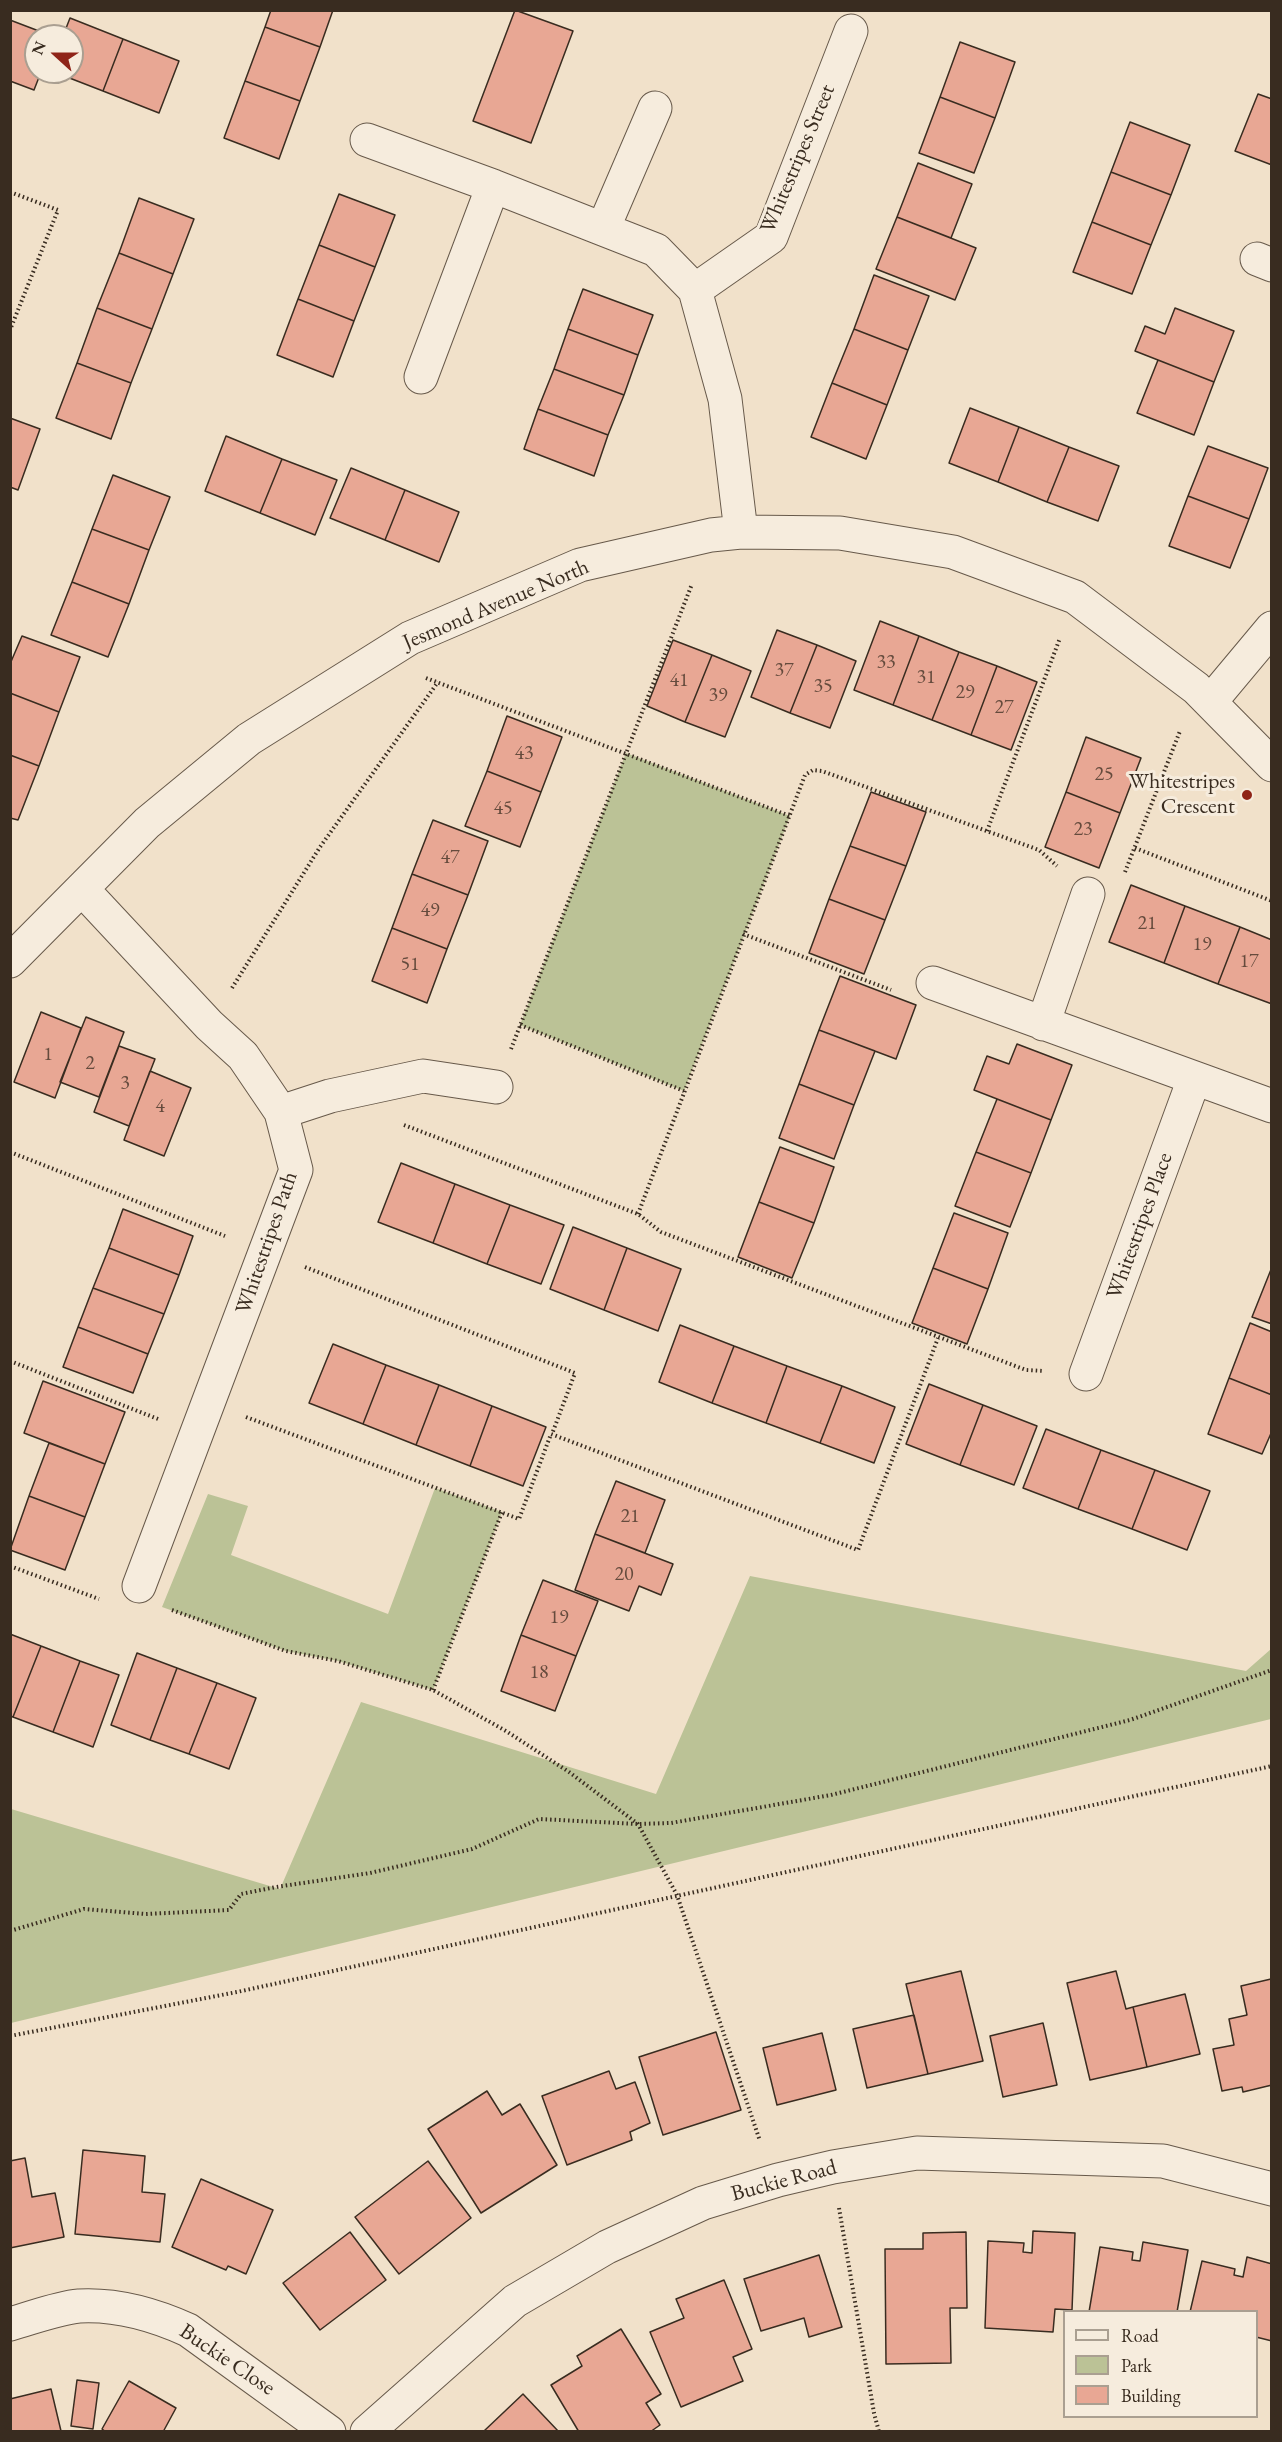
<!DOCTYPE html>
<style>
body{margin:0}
#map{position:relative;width:1282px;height:2442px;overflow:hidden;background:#f1e1ca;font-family:"EB Garamond",serif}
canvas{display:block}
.frame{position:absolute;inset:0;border:12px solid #392c20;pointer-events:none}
.legend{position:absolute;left:1063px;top:2310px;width:195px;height:108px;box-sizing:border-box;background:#f6ecdd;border:2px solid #aa9f91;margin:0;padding:8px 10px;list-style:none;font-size:18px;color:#392c20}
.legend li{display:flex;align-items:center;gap:12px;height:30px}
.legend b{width:30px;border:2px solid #aa9f91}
.north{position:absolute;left:24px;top:24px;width:60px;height:60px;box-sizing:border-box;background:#f6ecdd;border:2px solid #aa9f91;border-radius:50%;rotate:291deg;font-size:16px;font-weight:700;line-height:24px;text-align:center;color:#392c20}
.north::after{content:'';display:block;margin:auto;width:21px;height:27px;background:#8f2418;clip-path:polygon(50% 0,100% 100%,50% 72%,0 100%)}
</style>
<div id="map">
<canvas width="1282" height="2442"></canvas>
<div class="frame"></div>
<ul class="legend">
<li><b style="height:8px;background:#f6ecdd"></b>Road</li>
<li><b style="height:16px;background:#bbc296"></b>Park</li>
<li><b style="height:16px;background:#e8a794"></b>Building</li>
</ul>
<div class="north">N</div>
</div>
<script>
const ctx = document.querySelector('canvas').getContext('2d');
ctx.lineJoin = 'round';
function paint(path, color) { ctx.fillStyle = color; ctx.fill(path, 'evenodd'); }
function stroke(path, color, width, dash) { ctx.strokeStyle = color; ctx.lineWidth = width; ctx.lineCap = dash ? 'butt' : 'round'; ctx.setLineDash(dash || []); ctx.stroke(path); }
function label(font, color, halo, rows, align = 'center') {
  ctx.font = font + ' "EB Garamond",serif'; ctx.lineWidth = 6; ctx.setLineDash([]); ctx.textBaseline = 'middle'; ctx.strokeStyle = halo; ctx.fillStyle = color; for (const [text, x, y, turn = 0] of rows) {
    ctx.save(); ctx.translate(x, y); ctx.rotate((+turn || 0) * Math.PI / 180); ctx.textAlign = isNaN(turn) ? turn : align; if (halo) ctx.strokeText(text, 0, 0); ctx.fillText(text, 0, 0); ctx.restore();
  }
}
const green = new Path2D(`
 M 626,753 L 790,816 L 684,1091 L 520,1025 Z
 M 435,1488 L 502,1512 L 433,1690 L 338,1661 L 286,1651 L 162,1607 L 208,1494 L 248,1506 L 231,1555 L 388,1614 Z
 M 750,1576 L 1246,1671 L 1271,1649 L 1271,1719 L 11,2023 L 11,1809 L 280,1889 L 361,1702 L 656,1794 Z`);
const building = new Path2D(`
 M 271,10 L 333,10 L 320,47 L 265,27 Z
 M 515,10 L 573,31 L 531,143 L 473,121 Z
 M 70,18 L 123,39 L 103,91 L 54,72 L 72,72 L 72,36 L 63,36 Z
 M 10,20 L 52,36 L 36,36 L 36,72 L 41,72 L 34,90 L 10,81 Z
 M 265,27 L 320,47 L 300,101 L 245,81 Z
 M 123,39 L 179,61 L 159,113 L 103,91 Z
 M 960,42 L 1015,62 L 995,118 L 940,97 Z
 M 245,81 L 300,101 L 279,159 L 224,138 Z
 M 1258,94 L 1272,99 L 1272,165 L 1235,151 Z
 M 940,97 L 995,118 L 974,173 L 919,153 Z
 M 1130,122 L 1190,145 L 1171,195 L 1111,172 Z
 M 918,163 L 972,184 L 951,238 L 897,217 Z
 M 1111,172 L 1171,195 L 1151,245 L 1092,222 Z
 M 339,194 L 395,215 L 375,267 L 319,245 Z
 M 139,198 L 194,219 L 173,274 L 119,253 Z
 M 897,217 L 976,248 L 955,300 L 876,269 Z
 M 1092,222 L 1151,245 L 1132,294 L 1073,272 Z
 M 319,245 L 375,267 L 354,321 L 298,299 Z
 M 119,253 L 173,274 L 152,329 L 97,308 Z
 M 874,275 L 929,296 L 908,350 L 854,329 Z
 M 583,289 L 653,315 L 638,355 L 568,329 Z
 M 298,299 L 354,321 L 333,377 L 277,355 Z
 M 97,308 L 152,329 L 131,383 L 77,363 Z
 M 1175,308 L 1234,331 L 1214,382 L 1135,351 L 1145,326 L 1165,334 Z
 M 568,329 L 638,355 L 624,395 L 554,369 Z
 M 854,329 L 908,350 L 887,405 L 832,383 Z
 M 1158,360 L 1214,382 L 1194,435 L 1137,413 Z
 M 77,363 L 131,383 L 111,439 L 56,418 Z
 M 554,369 L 624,395 L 608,435 L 538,409 Z
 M 832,383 L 887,405 L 866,459 L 811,437 Z
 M 970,408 L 1019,427 L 998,482 L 949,463 Z
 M 538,409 L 608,435 L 594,476 L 524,449 Z
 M 10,418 L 40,429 L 18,490 L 10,487 Z
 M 1019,427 L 1069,447 L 1047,502 L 998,482 Z
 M 226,436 L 282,459 L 260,513 L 205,491 Z
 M 1208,446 L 1268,468 L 1249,519 L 1188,496 Z
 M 1069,447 L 1119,466 L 1098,521 L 1047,502 Z
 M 282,459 L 337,480 L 315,535 L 260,513 Z
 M 351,468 L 405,490 L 385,540 L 330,518 Z
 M 113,475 L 170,497 L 149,550 L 92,529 Z
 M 405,490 L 459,512 L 439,562 L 385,540 Z
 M 1188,496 L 1249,519 L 1230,568 L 1169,546 Z
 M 92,529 L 149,550 L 129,604 L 72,582 Z
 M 72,582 L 129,604 L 108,657 L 51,635 Z
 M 880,621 L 919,636 L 893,705 L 854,690 Z
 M 777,630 L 817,645 L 790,713 L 751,697 Z
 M 22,636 L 80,657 L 59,712 L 10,693 L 10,664 Z
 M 919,636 L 959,652 L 932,720 L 893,705 Z
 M 673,640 L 712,655 L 685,722 L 647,706 Z
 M 817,645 L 856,661 L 830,728 L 790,713 Z
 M 959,652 L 997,666 L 971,735 L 932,720 Z
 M 712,655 L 751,671 L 725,737 L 685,722 Z
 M 997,666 L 1037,682 L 1011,750 L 971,735 Z
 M 10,693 L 59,712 L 39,766 L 10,755 Z
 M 507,716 L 562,737 L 541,792 L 487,771 Z
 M 1086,737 L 1141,758 L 1120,813 L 1066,792 Z
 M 10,755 L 39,766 L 18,820 L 10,818 Z
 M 487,771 L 541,792 L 520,847 L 465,826 Z
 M 871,792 L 926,812 L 906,866 L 850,846 Z
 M 1066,792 L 1120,813 L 1099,868 L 1045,847 Z
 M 433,820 L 488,841 L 468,895 L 412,874 Z
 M 850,846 L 906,866 L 885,920 L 829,899 Z
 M 412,874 L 468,895 L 447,949 L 392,928 Z
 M 1131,885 L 1185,906 L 1164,963 L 1109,942 Z
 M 829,899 L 885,920 L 864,974 L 809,953 Z
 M 1185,906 L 1240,927 L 1218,984 L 1164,963 Z
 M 1240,927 L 1272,940 L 1272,1004 L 1218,984 Z
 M 392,928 L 447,949 L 427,1003 L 372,981 Z
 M 840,976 L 916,1005 L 896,1059 L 819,1030 Z
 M 41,1012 L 81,1028 L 55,1098 L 14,1082 Z
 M 86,1017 L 124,1032 L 99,1097 L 60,1082 Z
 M 819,1030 L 875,1051 L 854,1105 L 799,1084 Z
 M 1017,1044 L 1072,1065 L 1051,1120 L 974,1090 L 987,1056 L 1009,1064 Z
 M 119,1046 L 155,1059 L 129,1126 L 94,1112 Z
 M 150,1071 L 191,1088 L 164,1156 L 124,1140 Z
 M 799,1084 L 854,1105 L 834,1159 L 779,1138 Z
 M 997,1099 L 1051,1120 L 1031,1173 L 976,1152 Z
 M 780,1147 L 834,1167 L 814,1223 L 759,1202 Z
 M 976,1152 L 1031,1173 L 1010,1227 L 955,1206 Z
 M 401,1163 L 455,1184 L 433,1243 L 378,1222 Z
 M 455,1184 L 510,1205 L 487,1264 L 433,1243 Z
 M 759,1202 L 814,1223 L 792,1278 L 738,1257 Z
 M 510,1205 L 564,1225 L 541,1284 L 487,1264 Z
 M 123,1209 L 193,1236 L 179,1275 L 109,1248 Z
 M 954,1213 L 1008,1233 L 988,1289 L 933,1268 Z
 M 573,1227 L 627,1248 L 604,1310 L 550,1289 Z
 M 109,1248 L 179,1275 L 164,1314 L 93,1288 Z
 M 627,1248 L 681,1269 L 658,1331 L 604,1310 Z
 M 1272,1267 L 1272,1324 L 1252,1317 Z
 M 933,1268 L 988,1289 L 967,1344 L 912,1323 Z
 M 93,1288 L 164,1314 L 148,1354 L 78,1327 Z
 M 1250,1323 L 1272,1332 L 1272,1395 L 1229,1378 Z
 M 680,1325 L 734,1346 L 712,1403 L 659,1382 Z
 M 78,1327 L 148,1354 L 133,1393 L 63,1367 Z
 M 333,1344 L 386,1365 L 363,1424 L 309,1403 Z
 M 734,1346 L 787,1366 L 766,1423 L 712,1403 Z
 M 386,1365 L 439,1385 L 416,1445 L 363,1424 Z
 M 787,1366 L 842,1386 L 820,1443 L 766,1423 Z
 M 1229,1378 L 1272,1395 L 1272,1431 L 1262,1454 L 1208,1434 Z
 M 43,1381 L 125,1412 L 105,1464 L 24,1433 Z
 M 929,1384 L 983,1405 L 960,1465 L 906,1444 Z
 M 439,1385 L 492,1406 L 470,1466 L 416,1445 Z
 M 842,1386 L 895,1407 L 874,1463 L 820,1443 Z
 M 983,1405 L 1037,1426 L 1014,1485 L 960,1465 Z
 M 492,1406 L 546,1427 L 523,1486 L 470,1466 Z
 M 1046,1429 L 1101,1450 L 1078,1509 L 1023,1488 Z
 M 49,1443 L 105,1464 L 85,1517 L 29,1496 Z
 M 1101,1450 L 1155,1470 L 1132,1529 L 1078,1509 Z
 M 1155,1470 L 1210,1491 L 1187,1550 L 1132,1529 Z
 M 616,1481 L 665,1500 L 645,1553 L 595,1534 Z
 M 29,1496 L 85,1517 L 65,1570 L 10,1550 Z
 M 595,1534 L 673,1564 L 661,1595 L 639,1586 L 629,1611 L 575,1590 Z
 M 543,1580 L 598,1601 L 576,1656 L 521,1635 Z
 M 10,1634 L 41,1646 L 13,1717 L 10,1716 Z
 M 521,1635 L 576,1656 L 555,1711 L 501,1691 Z
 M 41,1646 L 80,1661 L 53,1732 L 13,1717 Z
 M 137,1653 L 177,1668 L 150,1740 L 111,1725 Z
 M 80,1661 L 119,1675 L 93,1747 L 53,1732 Z
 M 177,1668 L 217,1683 L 189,1754 L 150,1740 Z
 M 217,1683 L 256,1698 L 229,1769 L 189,1754 Z
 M 961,1971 L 983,2061 L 928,2074 L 906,1984 Z
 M 1116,1971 L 1126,2009 L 1133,2007 L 1147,2067 L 1090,2080 L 1067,1983 Z
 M 1271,1979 L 1272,2085 L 1243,2092 L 1242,2087 L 1222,2091 L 1213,2049 L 1234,2045 L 1229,2019 L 1247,2015 L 1241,1986 Z
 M 1185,1994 L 1200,2054 L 1147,2067 L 1133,2007 Z
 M 914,2015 L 928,2074 L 867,2088 L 853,2029 Z
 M 1043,2023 L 1057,2085 L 1003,2097 L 990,2036 Z
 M 716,2032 L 741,2110 L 663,2135 L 639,2057 Z
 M 822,2033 L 836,2090 L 777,2105 L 763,2048 Z
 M 609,2071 L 616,2089 L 635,2082 L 650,2123 L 630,2132 L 632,2140 L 567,2165 L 542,2096 Z
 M 487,2091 L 502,2115 L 520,2104 L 557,2165 L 481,2213 L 428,2129 Z
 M 83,2150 L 145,2156 L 142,2192 L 165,2194 L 160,2242 L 75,2234 Z
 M 25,2158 L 32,2197 L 55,2193 L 64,2237 L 10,2248 L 10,2161 Z
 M 428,2161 L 471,2218 L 399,2274 L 355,2217 Z
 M 201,2179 L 273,2210 L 246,2274 L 228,2266 L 226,2270 L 172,2247 Z
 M 1033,2231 L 1075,2233 L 1072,2310 L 1055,2309 L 1053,2332 L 985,2328 L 988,2241 L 1024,2243 L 1023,2252 L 1032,2253 Z
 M 350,2232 L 386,2280 L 320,2330 L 283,2283 Z
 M 966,2232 L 967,2308 L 950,2308 L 951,2363 L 886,2364 L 885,2249 L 923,2249 L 923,2233 Z
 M 1143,2242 L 1188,2250 L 1177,2312 L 1089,2312 L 1100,2247 L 1133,2252 L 1132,2260 L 1140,2261 Z
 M 819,2255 L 842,2327 L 809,2337 L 804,2318 L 761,2331 L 744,2279 Z
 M 1247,2257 L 1272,2264 L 1272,2341 L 1256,2337 L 1256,2312 L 1190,2312 L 1202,2261 L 1235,2269 L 1234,2275 L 1243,2277 Z
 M 724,2280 L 752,2349 L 733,2357 L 743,2381 L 681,2407 L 650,2332 L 684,2318 L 676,2299 Z
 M 621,2329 L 661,2394 L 646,2403 L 660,2425 L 650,2432 L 579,2432 L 551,2385 L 582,2366 L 577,2356 Z
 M 77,2380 L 99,2383 L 93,2429 L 71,2426 Z
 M 129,2381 L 176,2408 L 163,2432 L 106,2432 L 102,2429 Z
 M 51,2389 L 61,2431 L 10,2432 L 10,2399 Z
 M 523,2394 L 559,2432 L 484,2432 L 484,2431 Z`);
const path = new Path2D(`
 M 10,192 L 58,210 L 10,330
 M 426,678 L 790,816
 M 987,831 L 1060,638
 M 1135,848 L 1272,901
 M 1125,872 L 1180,731
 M 743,934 L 891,990
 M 232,988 L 320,847 L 438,682
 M 520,1025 L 684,1091
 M 511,1049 L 692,584
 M 404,1125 L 638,1214 L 661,1232 L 1026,1370 L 1044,1371
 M 10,1152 L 225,1236
 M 638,1214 L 805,775 L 813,770 L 822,771 L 1039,850 L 1057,866
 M 305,1267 L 575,1373 L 552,1434
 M 10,1361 L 158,1419
 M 246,1417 L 519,1519 L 551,1434 L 858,1550 L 938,1338
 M 10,1566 L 99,1599
 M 172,1610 L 286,1651 L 338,1661 L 433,1690 L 506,1731 L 569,1772 L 638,1824 L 677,1895 L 760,2141
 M 433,1690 L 502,1512
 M 10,1931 L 84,1909 L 146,1914 L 229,1910 L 241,1894 L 276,1887 L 370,1873 L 472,1849 L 539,1819 L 638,1824 L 671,1823 L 831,1795 L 1130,1720 L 1272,1670
 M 10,2036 L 237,1992 L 1272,1766
 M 839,2208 L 874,2413 L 879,2432`);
const minor = new Path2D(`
 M 367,140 L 493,186 L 656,250 L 695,290 L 725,399 L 741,532
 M 603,229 L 655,108
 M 1257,259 L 1272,265
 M 695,290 L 771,237 L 851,31
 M 421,377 L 493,186
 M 1211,701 L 1272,628
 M 82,889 L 209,1025 L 243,1056 L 281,1112 L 296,1170 L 139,1586
 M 10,961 L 147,823 L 249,739 L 410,638 L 580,565 L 711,535 L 741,532 L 840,533 L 953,552 L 1075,597 L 1196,688 L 1272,765
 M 933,983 L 1272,1106
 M 1043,1024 L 1088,894
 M 281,1112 L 330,1096 L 423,1076 L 496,1087
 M 1086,1374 L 1194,1079
 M 10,2324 C 32,2318 57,2308 79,2306 C 116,2304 155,2315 188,2330 L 329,2432
 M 367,2432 L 515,2301 L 607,2247 L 703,2203 L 778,2180 L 833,2167 L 917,2153 L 1163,2161 L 1272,2189`);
const markers = [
 [1247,795,6,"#8f2418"]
];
const numberNames = [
 ["33",886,663],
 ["37",784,671],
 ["31",926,678],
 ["41",679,681],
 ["35",823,687],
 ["29",965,693],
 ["39",718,696],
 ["27",1004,708],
 ["43",524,754],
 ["25",1104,775],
 ["45",503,809],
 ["23",1083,830],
 ["47",450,858],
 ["49",430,911],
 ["21",1147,924],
 ["19",1202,945],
 ["17",1249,962],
 ["51",410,965],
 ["1",48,1055],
 ["2",90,1064],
 ["3",125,1084],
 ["4",160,1107],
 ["21",630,1517],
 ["20",624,1575],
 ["19",559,1618],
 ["18",539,1673]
];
const streetNames = [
 ["Whitestripes Street",798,159,-67],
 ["Jesmond Avenue North",496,605,-23],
 ["Whitestripes Place",1140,1226,-70],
 ["Whitestripes Path",267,1243,-71],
 ["Buckie Road",784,2181,-15],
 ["Buckie Close",227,2360,34]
];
const poiNames = [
 ["Whitestripes",1235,782],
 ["Crescent",1235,807]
];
paint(green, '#bbc296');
paint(building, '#e8a794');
stroke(building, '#392c20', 1.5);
stroke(minor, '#67594a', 35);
stroke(path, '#392c20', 4, [1.5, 3]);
stroke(minor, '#f6ecdd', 33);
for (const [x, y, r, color] of markers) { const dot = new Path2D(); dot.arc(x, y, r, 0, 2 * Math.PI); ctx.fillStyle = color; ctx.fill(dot); stroke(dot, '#f6ecdd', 2); }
label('20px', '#654b3d', null, numberNames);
label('22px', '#392c20', '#f6ecdd', streetNames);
label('22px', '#392c20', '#f6ecdd', poiNames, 'right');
</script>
